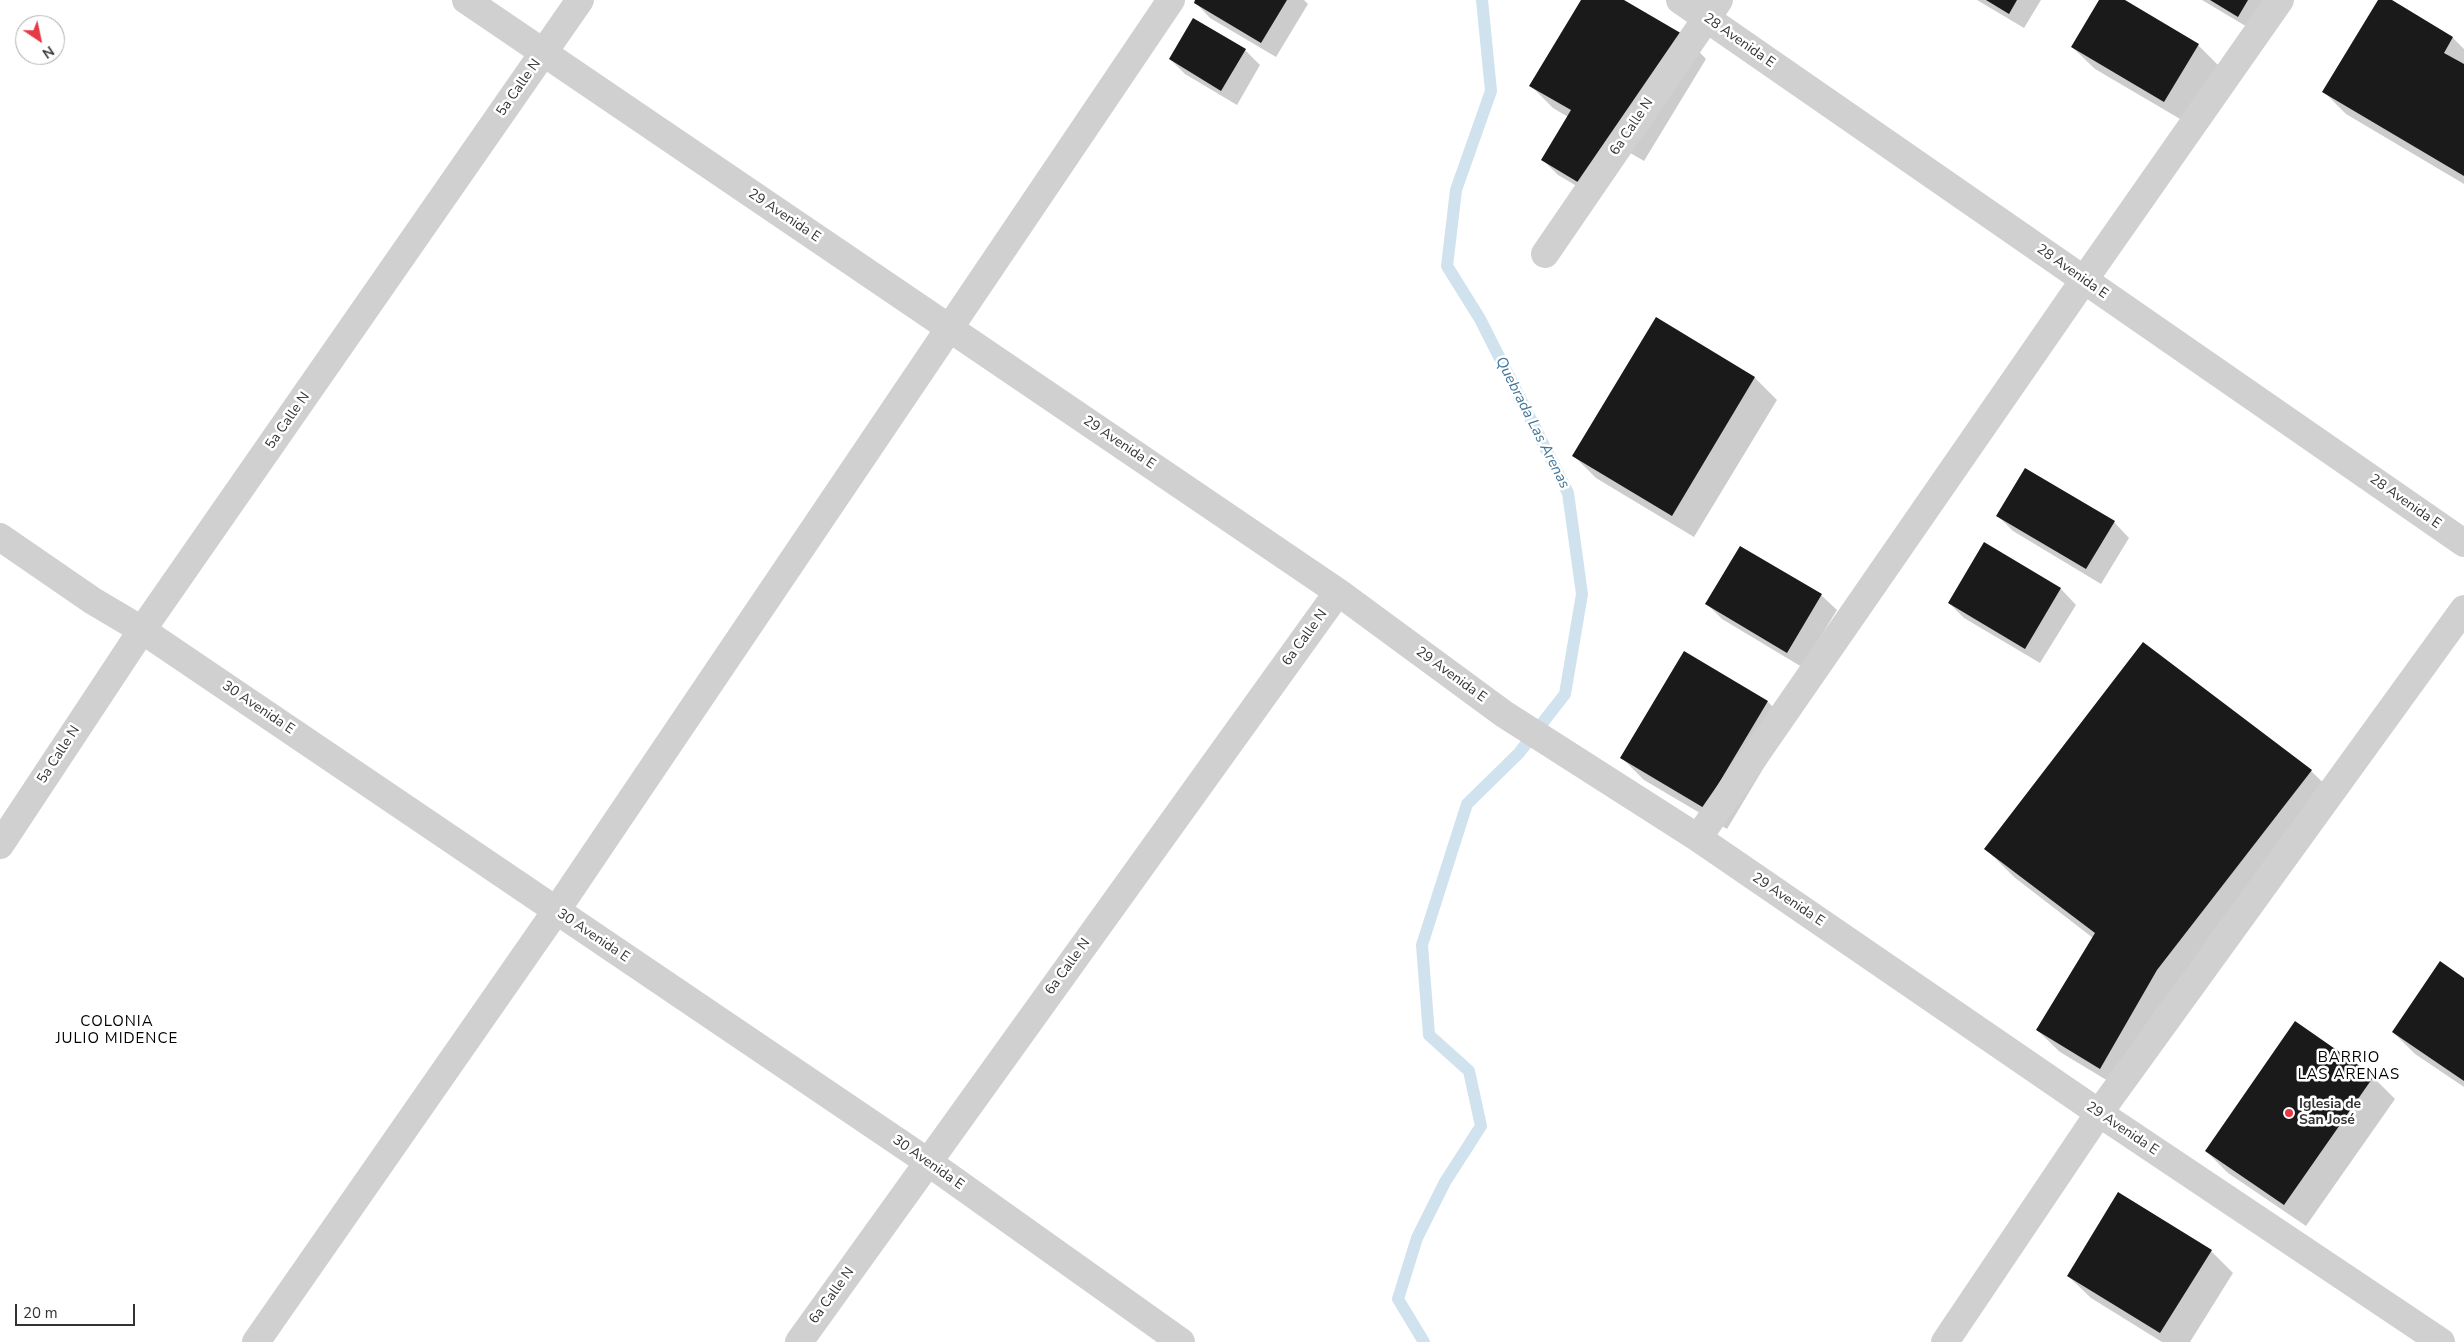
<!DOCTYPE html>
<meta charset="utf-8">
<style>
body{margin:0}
#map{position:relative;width:2464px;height:1342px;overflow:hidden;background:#fff;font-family:"Nunito Sans",sans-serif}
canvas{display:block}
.north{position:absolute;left:15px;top:15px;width:50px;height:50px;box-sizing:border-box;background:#fff;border:1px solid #adadad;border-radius:50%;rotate:146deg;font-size:14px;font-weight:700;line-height:20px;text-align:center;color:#333}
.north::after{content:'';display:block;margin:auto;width:18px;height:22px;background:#e63946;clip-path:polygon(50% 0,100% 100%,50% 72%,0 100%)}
.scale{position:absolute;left:15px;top:1304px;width:120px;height:22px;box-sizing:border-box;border:2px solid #333;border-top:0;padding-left:6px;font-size:15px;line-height:18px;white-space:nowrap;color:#333;-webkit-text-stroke:4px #fff;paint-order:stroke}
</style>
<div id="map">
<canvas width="2464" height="1342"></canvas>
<div class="north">N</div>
<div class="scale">20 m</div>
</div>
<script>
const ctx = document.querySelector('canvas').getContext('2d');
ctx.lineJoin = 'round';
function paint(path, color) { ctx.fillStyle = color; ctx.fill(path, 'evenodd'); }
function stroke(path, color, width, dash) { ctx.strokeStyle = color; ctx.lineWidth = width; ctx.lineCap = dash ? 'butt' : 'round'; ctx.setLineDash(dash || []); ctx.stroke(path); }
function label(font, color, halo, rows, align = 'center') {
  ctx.font = font + ' "Nunito Sans",sans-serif'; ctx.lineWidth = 5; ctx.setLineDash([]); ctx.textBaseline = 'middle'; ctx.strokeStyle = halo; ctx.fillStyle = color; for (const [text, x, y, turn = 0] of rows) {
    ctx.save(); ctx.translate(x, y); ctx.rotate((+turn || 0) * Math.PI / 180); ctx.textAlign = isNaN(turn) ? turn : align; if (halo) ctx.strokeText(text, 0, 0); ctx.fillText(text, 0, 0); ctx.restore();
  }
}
const shadow = new Path2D(`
 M 1197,0 L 1304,0 L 1308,4 L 1276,57 L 1210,18 L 1195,2 Z
 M 1582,0 L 1622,0 L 1684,36 L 1706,59 L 1644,161 L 1625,150 L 1597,198 L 1558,175 L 1543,160 L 1568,117 L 1553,108 L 1531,86 Z
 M 1977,0 L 2041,0 L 2024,28 Z
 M 2101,0 L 2122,0 L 2198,45 L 2220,67 L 2187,123 L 2095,69 L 2072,47 Z
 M 2202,0 L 2272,0 L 2254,31 Z
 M 2379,0 L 2389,0 L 2453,38 L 2464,49 L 2464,184 L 2346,114 L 2324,92 Z
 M 1194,20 L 1245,50 L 1260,65 L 1237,105 L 1185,74 L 1170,59 Z
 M 1656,319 L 1755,378 L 1777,400 L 1694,537 L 1596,478 L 1574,456 Z
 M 1998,516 L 2114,522 L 2129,538 L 2101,584 L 2013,531 Z
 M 1985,544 L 2061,589 L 2076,605 L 2040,663 L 1964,618 L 1949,603 Z
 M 1741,547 L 1821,595 L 1837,610 L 1802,667 L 1722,619 L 1707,604 Z
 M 1768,702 L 1790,724 L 1727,829 L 1644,780 L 1622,758 Z
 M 2311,771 L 2340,799 L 2123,1090 L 2060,1052 L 2037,1030 L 2093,938 L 2014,877 L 1986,849 Z
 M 2464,979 L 2464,1087 L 2415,1054 L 2393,1032 Z
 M 2373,1077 L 2395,1099 L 2306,1226 L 2228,1173 L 2206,1151 Z
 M 2211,1251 L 2233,1273 L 2190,1342 L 2162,1342 L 2091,1298 L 2068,1276 Z`);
const stream = new Path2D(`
 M 1424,1342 L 1398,1299 L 1417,1238 L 1445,1182 L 1481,1126 L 1469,1071 L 1429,1035 L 1422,945 L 1467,804 L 1519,753 L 1565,694 L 1582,594 L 1568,493 L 1480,319 L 1447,266 L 1456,190 L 1491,91 L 1482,0`);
const building = new Path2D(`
 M 1195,0 L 1287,0 L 1261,43 L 1194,3 Z
 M 1581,0 L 1624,0 L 1684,35 L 1581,184 L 1541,160 L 1571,110 L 1529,86 Z
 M 1986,0 L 2017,0 L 2009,14 Z
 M 2099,0 L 2125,0 L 2199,44 L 2164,102 L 2071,47 Z
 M 2210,0 L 2248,0 L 2238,17 Z
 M 2378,0 L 2392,0 L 2453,37 L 2444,53 L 2464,64 L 2464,176 L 2322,92 Z
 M 1193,18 L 1246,49 L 1221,91 L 1169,59 Z
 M 1656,317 L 1755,377 L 1672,516 L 1572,456 Z
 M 2025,468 L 2115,521 L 2086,569 L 1996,516 Z
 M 1984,542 L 2061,588 L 2025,649 L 1948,603 Z
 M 1740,546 L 1822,594 L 1787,653 L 1705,604 Z
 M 2143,642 L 2312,770 L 2157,970 L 2100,1069 L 2036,1030 L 2095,933 L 1984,849 Z
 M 1684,651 L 1768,701 L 1704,808 L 1620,758 Z
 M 2440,961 L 2464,978 L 2464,1081 L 2392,1032 Z
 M 2295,1021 L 2374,1076 L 2284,1205 L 2205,1151 Z
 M 2118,1192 L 2212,1250 L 2160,1333 L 2067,1276 Z`);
const street = new Path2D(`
 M 466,0 L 1338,592 L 1504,714 L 1698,838 L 2099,1113 L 2441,1342
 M 1680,0 L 2464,543
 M 1545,254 L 1719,0
 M 0,537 L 93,601 L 142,630 L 928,1162 L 1181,1342
 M 1698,838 L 2084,280 L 2280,0
 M 0,845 L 142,630 L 580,0
 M 256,1342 L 556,911 L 1171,0
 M 799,1342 L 1338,592
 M 1945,1342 L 2099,1113 L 2464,609`);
const markers = [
 [2289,1113,5,"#e63946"]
];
const streetNames = [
 ["28 Avenida E",1739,41,35],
 ["5a Calle N",519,88,-55],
 ["6a Calle N",1632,127,-56],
 ["29 Avenida E",784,216,34],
 ["28 Avenida E",2072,272,35],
 ["5a Calle N",288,421,-55],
 ["29 Avenida E",1119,443,34],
 ["28 Avenida E",2405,502,35],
 ["6a Calle N",1305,638,-54],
 ["29 Avenida E",1451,675,36],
 ["30 Avenida E",258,708,34],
 ["5a Calle N",59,755,-57],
 ["29 Avenida E",1788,900,34],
 ["30 Avenida E",593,936,34],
 ["6a Calle N",1068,967,-54],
 ["29 Avenida E",2122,1129,34],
 ["30 Avenida E",928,1163,35],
 ["6a Calle N",832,1296,-54]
];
const poiNames = [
 ["Iglesia de",2299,1105],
 ["San José",2299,1121]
];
const waterNames = [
 ["Quebrada Las Arenas",1532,423,63]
];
const neighbourhoodNames = [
 ["COLONIA",117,1022],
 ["JULIO MIDENCE",117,1039],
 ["BARRIO",2349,1058],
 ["LAS ARENAS",2349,1075]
];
paint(shadow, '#0003');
stroke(stream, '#cfe2ee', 12);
paint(building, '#1a1a1a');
stroke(street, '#d0d0d0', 28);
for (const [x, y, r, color] of markers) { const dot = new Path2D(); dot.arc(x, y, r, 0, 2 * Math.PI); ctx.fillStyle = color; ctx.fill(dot); stroke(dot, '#fff', 2); }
label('14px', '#333', '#fff', streetNames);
label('bold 14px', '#333', '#fff', poiNames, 'left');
label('italic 15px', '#3f7597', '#fff', waterNames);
ctx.letterSpacing = '1px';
label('15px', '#000', '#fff', neighbourhoodNames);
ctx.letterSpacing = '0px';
</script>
